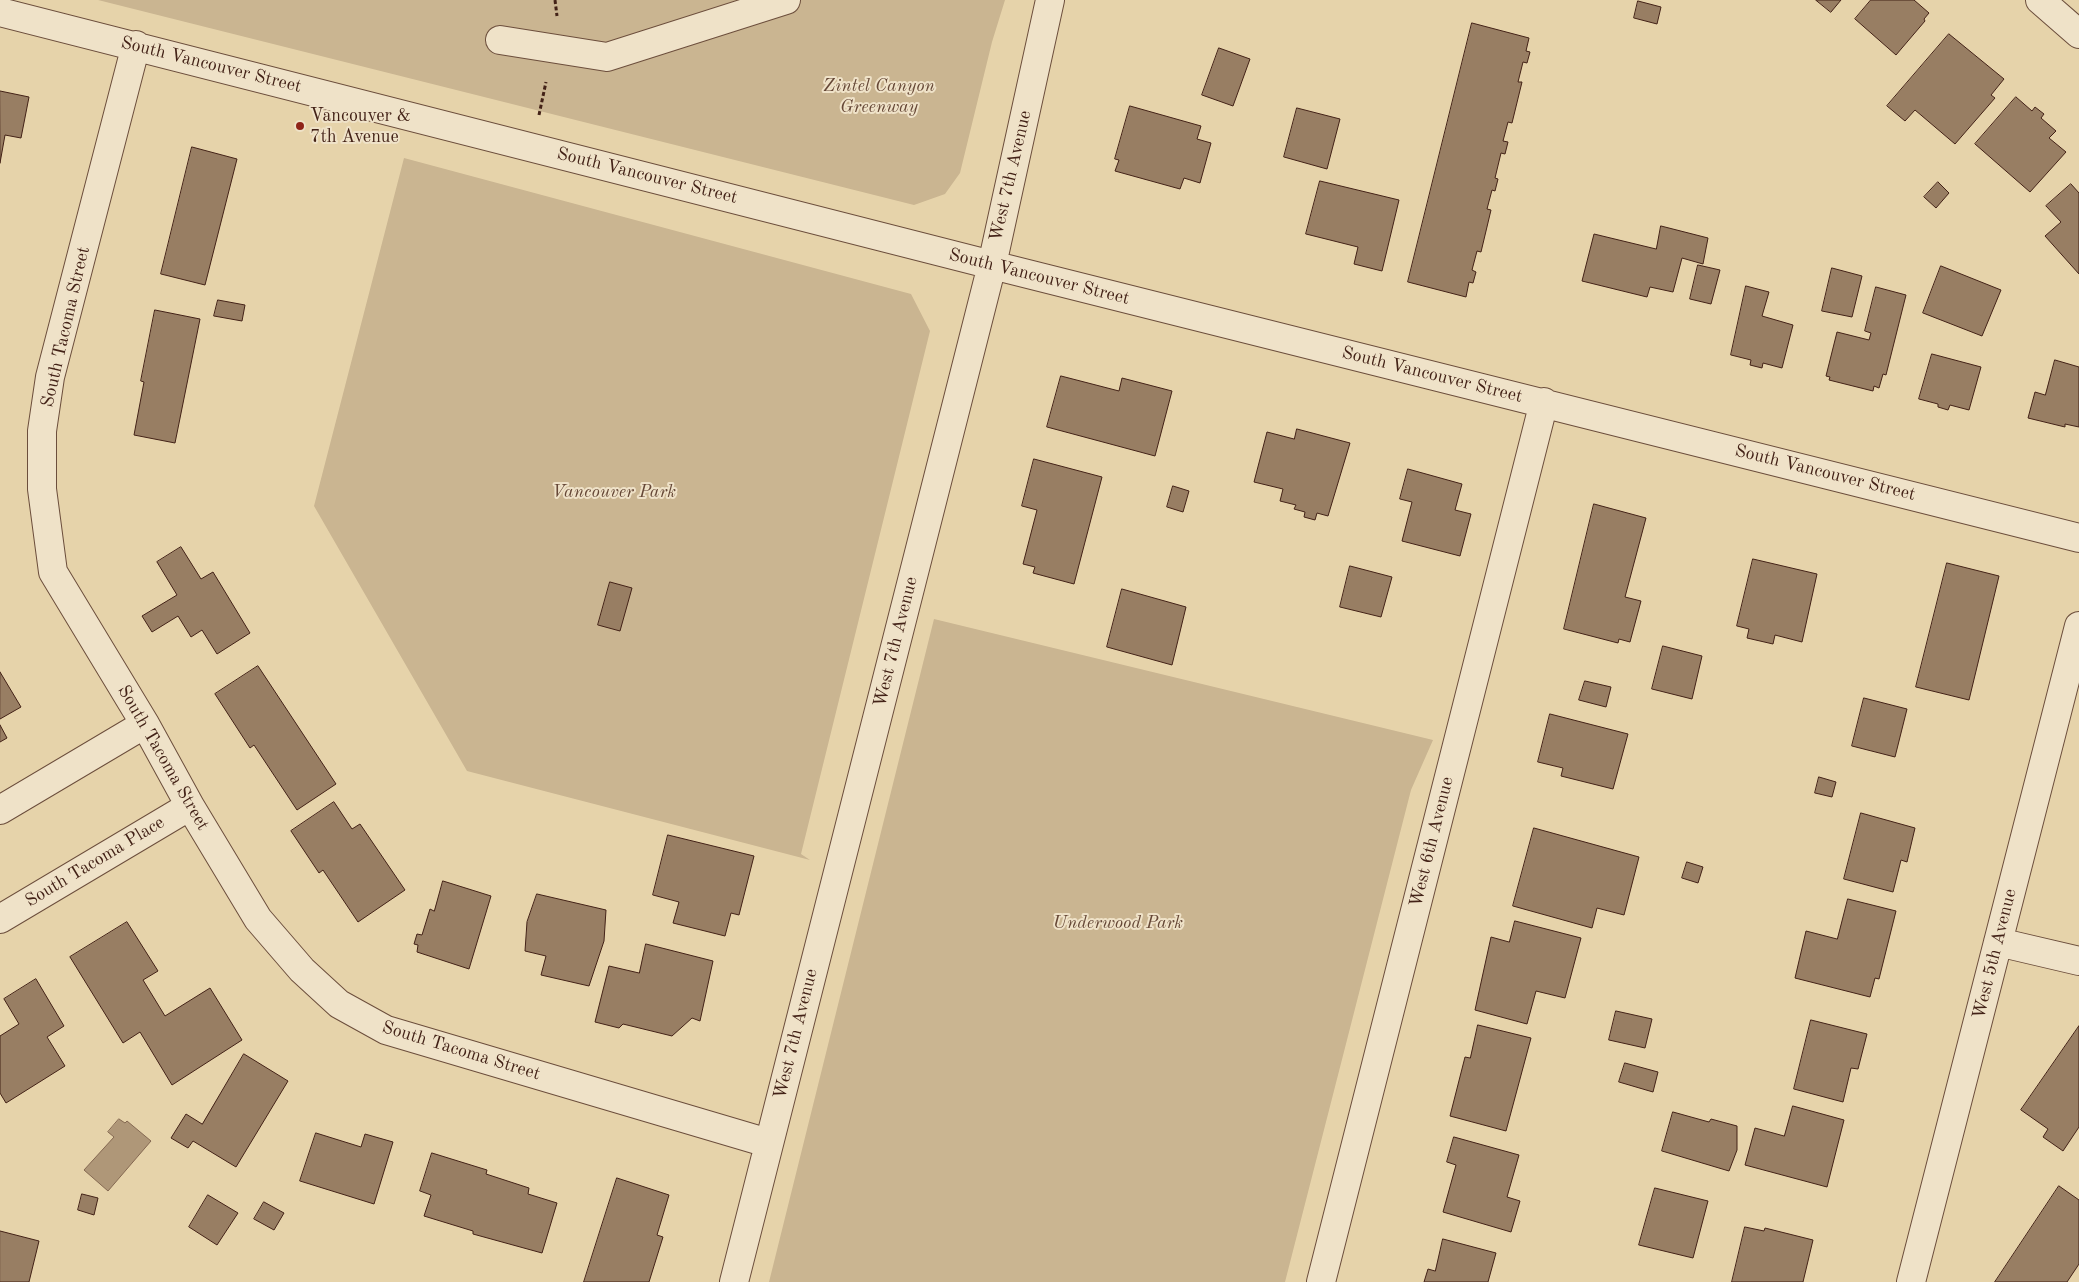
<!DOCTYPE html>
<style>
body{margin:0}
canvas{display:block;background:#e6d3aa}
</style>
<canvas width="2079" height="1282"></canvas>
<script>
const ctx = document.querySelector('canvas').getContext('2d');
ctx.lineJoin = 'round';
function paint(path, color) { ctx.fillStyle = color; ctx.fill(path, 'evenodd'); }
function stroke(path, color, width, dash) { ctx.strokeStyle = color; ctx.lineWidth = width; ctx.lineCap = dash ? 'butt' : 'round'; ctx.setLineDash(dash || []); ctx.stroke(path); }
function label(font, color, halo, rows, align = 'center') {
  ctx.font = font + ' "Old Standard TT",serif'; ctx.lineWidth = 4; ctx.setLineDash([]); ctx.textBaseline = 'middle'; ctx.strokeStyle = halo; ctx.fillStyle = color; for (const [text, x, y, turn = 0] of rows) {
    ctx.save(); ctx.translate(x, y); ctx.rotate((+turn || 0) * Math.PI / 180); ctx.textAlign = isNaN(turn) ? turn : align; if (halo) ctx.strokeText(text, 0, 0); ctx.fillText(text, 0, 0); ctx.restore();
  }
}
const green = new Path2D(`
 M 98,0 L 1005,0 L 992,42 L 960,173 L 945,194 L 914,205 Z
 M 404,158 L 911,294 L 930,331 L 801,854 L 810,860 L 467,771 L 314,506 Z
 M 934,619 L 1433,740 L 1411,790 L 1285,1282 L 769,1282 Z`);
const water = new Path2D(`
 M 119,1119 L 125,1123 L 127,1121 L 151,1141 L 108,1191 L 84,1170 L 114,1137 L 108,1132 Z`);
const building = new Path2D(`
 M 1816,0 L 1841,0 L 1831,12 Z
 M 1871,0 L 1914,0 L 1929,13 L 1924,19 L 1925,21 L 1896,55 L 1855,19 Z
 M 1638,1 L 1661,7 L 1657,24 L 1634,18 Z
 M 1472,23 L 1529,38 L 1526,51 L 1530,52 L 1527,63 L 1523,62 L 1518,82 L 1522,82 L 1512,123 L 1508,122 L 1503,141 L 1508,142 L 1505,154 L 1501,153 L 1495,178 L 1498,179 L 1495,191 L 1492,190 L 1487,209 L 1491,210 L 1481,252 L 1477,251 L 1472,270 L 1476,272 L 1473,283 L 1469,282 L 1466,297 L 1408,282 Z
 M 1949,34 L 2004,79 L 1991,95 L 1995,98 L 1955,144 L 1915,110 L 1905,121 L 1887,106 Z
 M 1219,48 L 1250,59 L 1233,106 L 1202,95 Z
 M 0,91 L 29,97 L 21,138 L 5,135 L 0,163 Z
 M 2016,97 L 2032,111 L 2035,107 L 2044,114 L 2041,118 L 2056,131 L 2049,138 L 2066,152 L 2030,192 L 1975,144 Z
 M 1130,106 L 1201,126 L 1197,139 L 1211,143 L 1200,183 L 1184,178 L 1180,189 L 1115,171 L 1119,160 L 1115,159 Z
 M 1297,108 L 1340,119 L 1327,169 L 1284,157 Z
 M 192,147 L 237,159 L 205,285 L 161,274 Z
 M 1320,181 L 1399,200 L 1382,271 L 1354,264 L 1358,247 L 1306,234 Z
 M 1938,182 L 1949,193 L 1936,208 L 1924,197 Z
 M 2071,184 L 2079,193 L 2079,274 L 2045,236 L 2061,222 L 2046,206 Z
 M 1661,226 L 1708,238 L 1703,264 L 1682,258 L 1673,292 L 1650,287 L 1647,297 L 1582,281 L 1594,234 L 1656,249 Z
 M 1698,265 L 1720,270 L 1711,304 L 1690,299 Z
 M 1941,266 L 2001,290 L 1982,336 L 1923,313 Z
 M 1832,268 L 1862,276 L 1852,317 L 1822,311 Z
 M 1746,286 L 1769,292 L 1762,316 L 1793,325 L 1782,368 L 1763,363 L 1762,368 L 1750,365 L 1751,360 L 1731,355 Z
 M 1876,287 L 1906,295 L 1886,375 L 1883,374 L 1879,388 L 1874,386 L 1873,391 L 1829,380 L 1830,377 L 1826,376 L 1837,332 L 1869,340 L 1871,333 L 1865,331 Z
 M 218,300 L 245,305 L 242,321 L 214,316 Z
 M 155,310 L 200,319 L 175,443 L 134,435 L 144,382 L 141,381 Z
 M 1932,354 L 1981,367 L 1969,410 L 1950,405 L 1948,410 L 1938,407 L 1938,404 L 1919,399 Z
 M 2055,360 L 2079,367 L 2079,427 L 2065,424 L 2065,427 L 2028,418 L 2035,392 L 2045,395 Z
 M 1061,376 L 1119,391 L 1122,378 L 1172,391 L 1155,456 L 1047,427 Z
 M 1297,429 L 1350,443 L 1328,516 L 1317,513 L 1315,520 L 1304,517 L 1305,512 L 1294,509 L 1296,505 L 1280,501 L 1283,489 L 1254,482 L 1267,432 L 1294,439 Z
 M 1034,459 L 1102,477 L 1074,584 L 1033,573 L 1035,567 L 1023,564 L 1037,510 L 1022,506 Z
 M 1408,469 L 1462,484 L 1455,510 L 1471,514 L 1460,556 L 1402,541 L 1412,502 L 1400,499 Z
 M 1173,486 L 1189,491 L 1183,512 L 1167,507 Z
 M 1594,504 L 1646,518 L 1625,597 L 1641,601 L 1630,642 L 1619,639 L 1618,643 L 1564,629 Z
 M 181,547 L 201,579 L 213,572 L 250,633 L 217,654 L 202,630 L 191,637 L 178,616 L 152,632 L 142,616 L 177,595 L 157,562 Z
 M 1753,559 L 1817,574 L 1802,642 L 1775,635 L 1773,644 L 1747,638 L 1749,629 L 1737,626 Z
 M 1947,563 L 1999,576 L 1969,700 L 1916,687 Z
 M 1350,566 L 1392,577 L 1381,617 L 1340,607 Z
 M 610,582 L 632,588 L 620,631 L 598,625 Z
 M 1122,589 L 1186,607 L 1172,665 L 1107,647 Z
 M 1663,646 L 1702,656 L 1692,699 L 1652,689 Z
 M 258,666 L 336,784 L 297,810 L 254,745 L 250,748 L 215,694 Z
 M 0,672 L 21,707 L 0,719 Z
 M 1585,681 L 1611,687 L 1606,707 L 1579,700 Z
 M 1864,698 L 1907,709 L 1895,757 L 1852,746 Z
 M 1550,714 L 1628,734 L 1613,789 L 1561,776 L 1563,768 L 1538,762 Z
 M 0,725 L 7,738 L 0,742 Z
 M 1819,777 L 1836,782 L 1832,797 L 1815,793 Z
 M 334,802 L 352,829 L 360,824 L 405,890 L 358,922 L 323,870 L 319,873 L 291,831 Z
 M 1861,813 L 1915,828 L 1907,862 L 1901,860 L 1893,892 L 1844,879 Z
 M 1534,828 L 1639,857 L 1624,915 L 1597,908 L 1592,928 L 1513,906 Z
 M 668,835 L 754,856 L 739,915 L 731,913 L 725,936 L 673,923 L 679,902 L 653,895 Z
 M 1687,862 L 1703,867 L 1698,883 L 1682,878 Z
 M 443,881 L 491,896 L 469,969 L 417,952 L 418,945 L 414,944 L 417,934 L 422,935 L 430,909 L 434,911 Z
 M 537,894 L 606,910 L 604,941 L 589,986 L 541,975 L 546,956 L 525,951 L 527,922 Z
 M 1848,899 L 1896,911 L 1879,979 L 1875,978 L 1870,997 L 1795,978 L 1806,931 L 1837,939 Z
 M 1515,921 L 1581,938 L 1565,998 L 1536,991 L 1527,1024 L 1475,1010 L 1491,937 L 1509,942 Z
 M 127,922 L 158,971 L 143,980 L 165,1016 L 210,988 L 242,1040 L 172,1085 L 140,1032 L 123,1043 L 70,957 Z
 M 646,944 L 713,961 L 700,1021 L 692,1018 L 672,1036 L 623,1024 L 619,1028 L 595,1022 L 609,966 L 639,973 Z
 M 36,979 L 64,1026 L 47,1037 L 65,1066 L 6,1103 L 0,1093 L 0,1036 L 19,1024 L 4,999 Z
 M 1616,1011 L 1652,1019 L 1645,1048 L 1609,1040 Z
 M 1811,1020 L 1867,1034 L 1858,1069 L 1851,1068 L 1843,1102 L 1794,1089 Z
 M 1478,1025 L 1531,1038 L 1506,1131 L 1450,1116 L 1465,1057 L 1470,1058 Z
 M 2079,1026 L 2079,1127 L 2063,1151 L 2043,1137 L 2048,1129 L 2021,1110 Z
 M 244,1054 L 288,1081 L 236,1167 L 193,1141 L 188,1148 L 171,1138 L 186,1114 L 202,1124 Z
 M 1625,1063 L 1658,1072 L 1653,1092 L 1619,1082 Z
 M 1793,1106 L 1844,1120 L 1827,1187 L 1745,1165 L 1755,1128 L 1784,1136 Z
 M 1673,1112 L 1709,1122 L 1711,1119 L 1737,1126 L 1737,1150 L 1729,1171 L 1662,1151 Z
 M 316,1133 L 361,1147 L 365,1134 L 393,1142 L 374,1204 L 300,1181 Z
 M 1454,1137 L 1519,1155 L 1507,1197 L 1520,1201 L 1511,1232 L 1443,1212 L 1456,1165 L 1447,1162 Z
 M 432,1153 L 487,1170 L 486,1174 L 529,1188 L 528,1194 L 557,1203 L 542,1253 L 473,1234 L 473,1231 L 424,1216 L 431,1195 L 420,1191 Z
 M 617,1178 L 669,1195 L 657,1235 L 663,1237 L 649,1282 L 584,1282 Z
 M 2059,1186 L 2079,1200 L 2079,1264 L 2067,1282 L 1995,1282 Z
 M 1655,1188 L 1708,1201 L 1693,1258 L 1639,1245 Z
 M 82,1194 L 98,1198 L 94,1215 L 78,1210 Z
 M 208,1195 L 238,1213 L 217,1245 L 189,1227 Z
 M 264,1202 L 284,1213 L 274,1230 L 254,1219 Z
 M 1745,1227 L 1764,1231 L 1765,1228 L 1813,1240 L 1803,1282 L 1732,1282 Z
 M 0,1231 L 39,1241 L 29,1282 L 0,1282 Z
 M 1443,1239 L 1496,1253 L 1488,1282 L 1424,1282 L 1428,1269 L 1435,1271 Z`);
const path = new Path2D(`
 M 555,0 L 557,16
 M 539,115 L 546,82`);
const minor = new Path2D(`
 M 2040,0 L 2079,34
 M 0,12 L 992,265 L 2079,538
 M 500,40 L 607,57 L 786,0
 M 136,45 L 50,377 L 42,431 L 42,489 L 53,572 L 145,724 L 190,806 L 258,919 L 302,970 L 339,1004 L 386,1030 L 768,1143
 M 0,810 L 145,724
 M 0,919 L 190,806
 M 1998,942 L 2079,961
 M 734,1282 L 992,265 L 1050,0
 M 1321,1282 L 1544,402
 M 1911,1282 L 2079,626`);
const markers = [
 [300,126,5,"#8f2418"]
];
const streetNames = [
 ["South Vancouver Street",211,65,14],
 ["South Vancouver Street",647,176,14],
 ["West 7th Avenue",1011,176,-77],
 ["South Vancouver Street",1039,277,14],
 ["South Tacoma Street",66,327,-77],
 ["South Vancouver Street",1432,375,14],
 ["South Vancouver Street",1825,473,14],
 ["West 7th Avenue",896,642,-76],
 ["South Tacoma Street",163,758,60],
 ["West 6th Avenue",1432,842,-76],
 ["South Tacoma Place",95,862,-31],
 ["West 5th Avenue",1995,954,-76],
 ["West 7th Avenue",796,1034,-76],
 ["South Tacoma Street",461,1051,17]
];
const parkNames = [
 ["Zintel Canyon",879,86],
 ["Greenway",879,107],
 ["Vancouver Park",614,492],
 ["Underwood Park",1118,923]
];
const poiNames = [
 ["Vancouver &",310,116],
 ["7th Avenue",310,137]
];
paint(green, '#cab591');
paint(water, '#af9778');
stroke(water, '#846851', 1);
paint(building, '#987e63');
stroke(building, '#432217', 1);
stroke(minor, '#6c4e3c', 30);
stroke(path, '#432217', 3, [4, 2.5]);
stroke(minor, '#efe2c8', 28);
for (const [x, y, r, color] of markers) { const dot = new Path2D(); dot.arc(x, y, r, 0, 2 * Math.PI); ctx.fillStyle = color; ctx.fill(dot); stroke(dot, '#efe2c8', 2); }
label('18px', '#432217', '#efe2c8', streetNames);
label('italic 18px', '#654736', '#efe2c8', parkNames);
label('18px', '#432217', '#efe2c8', poiNames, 'left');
</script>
